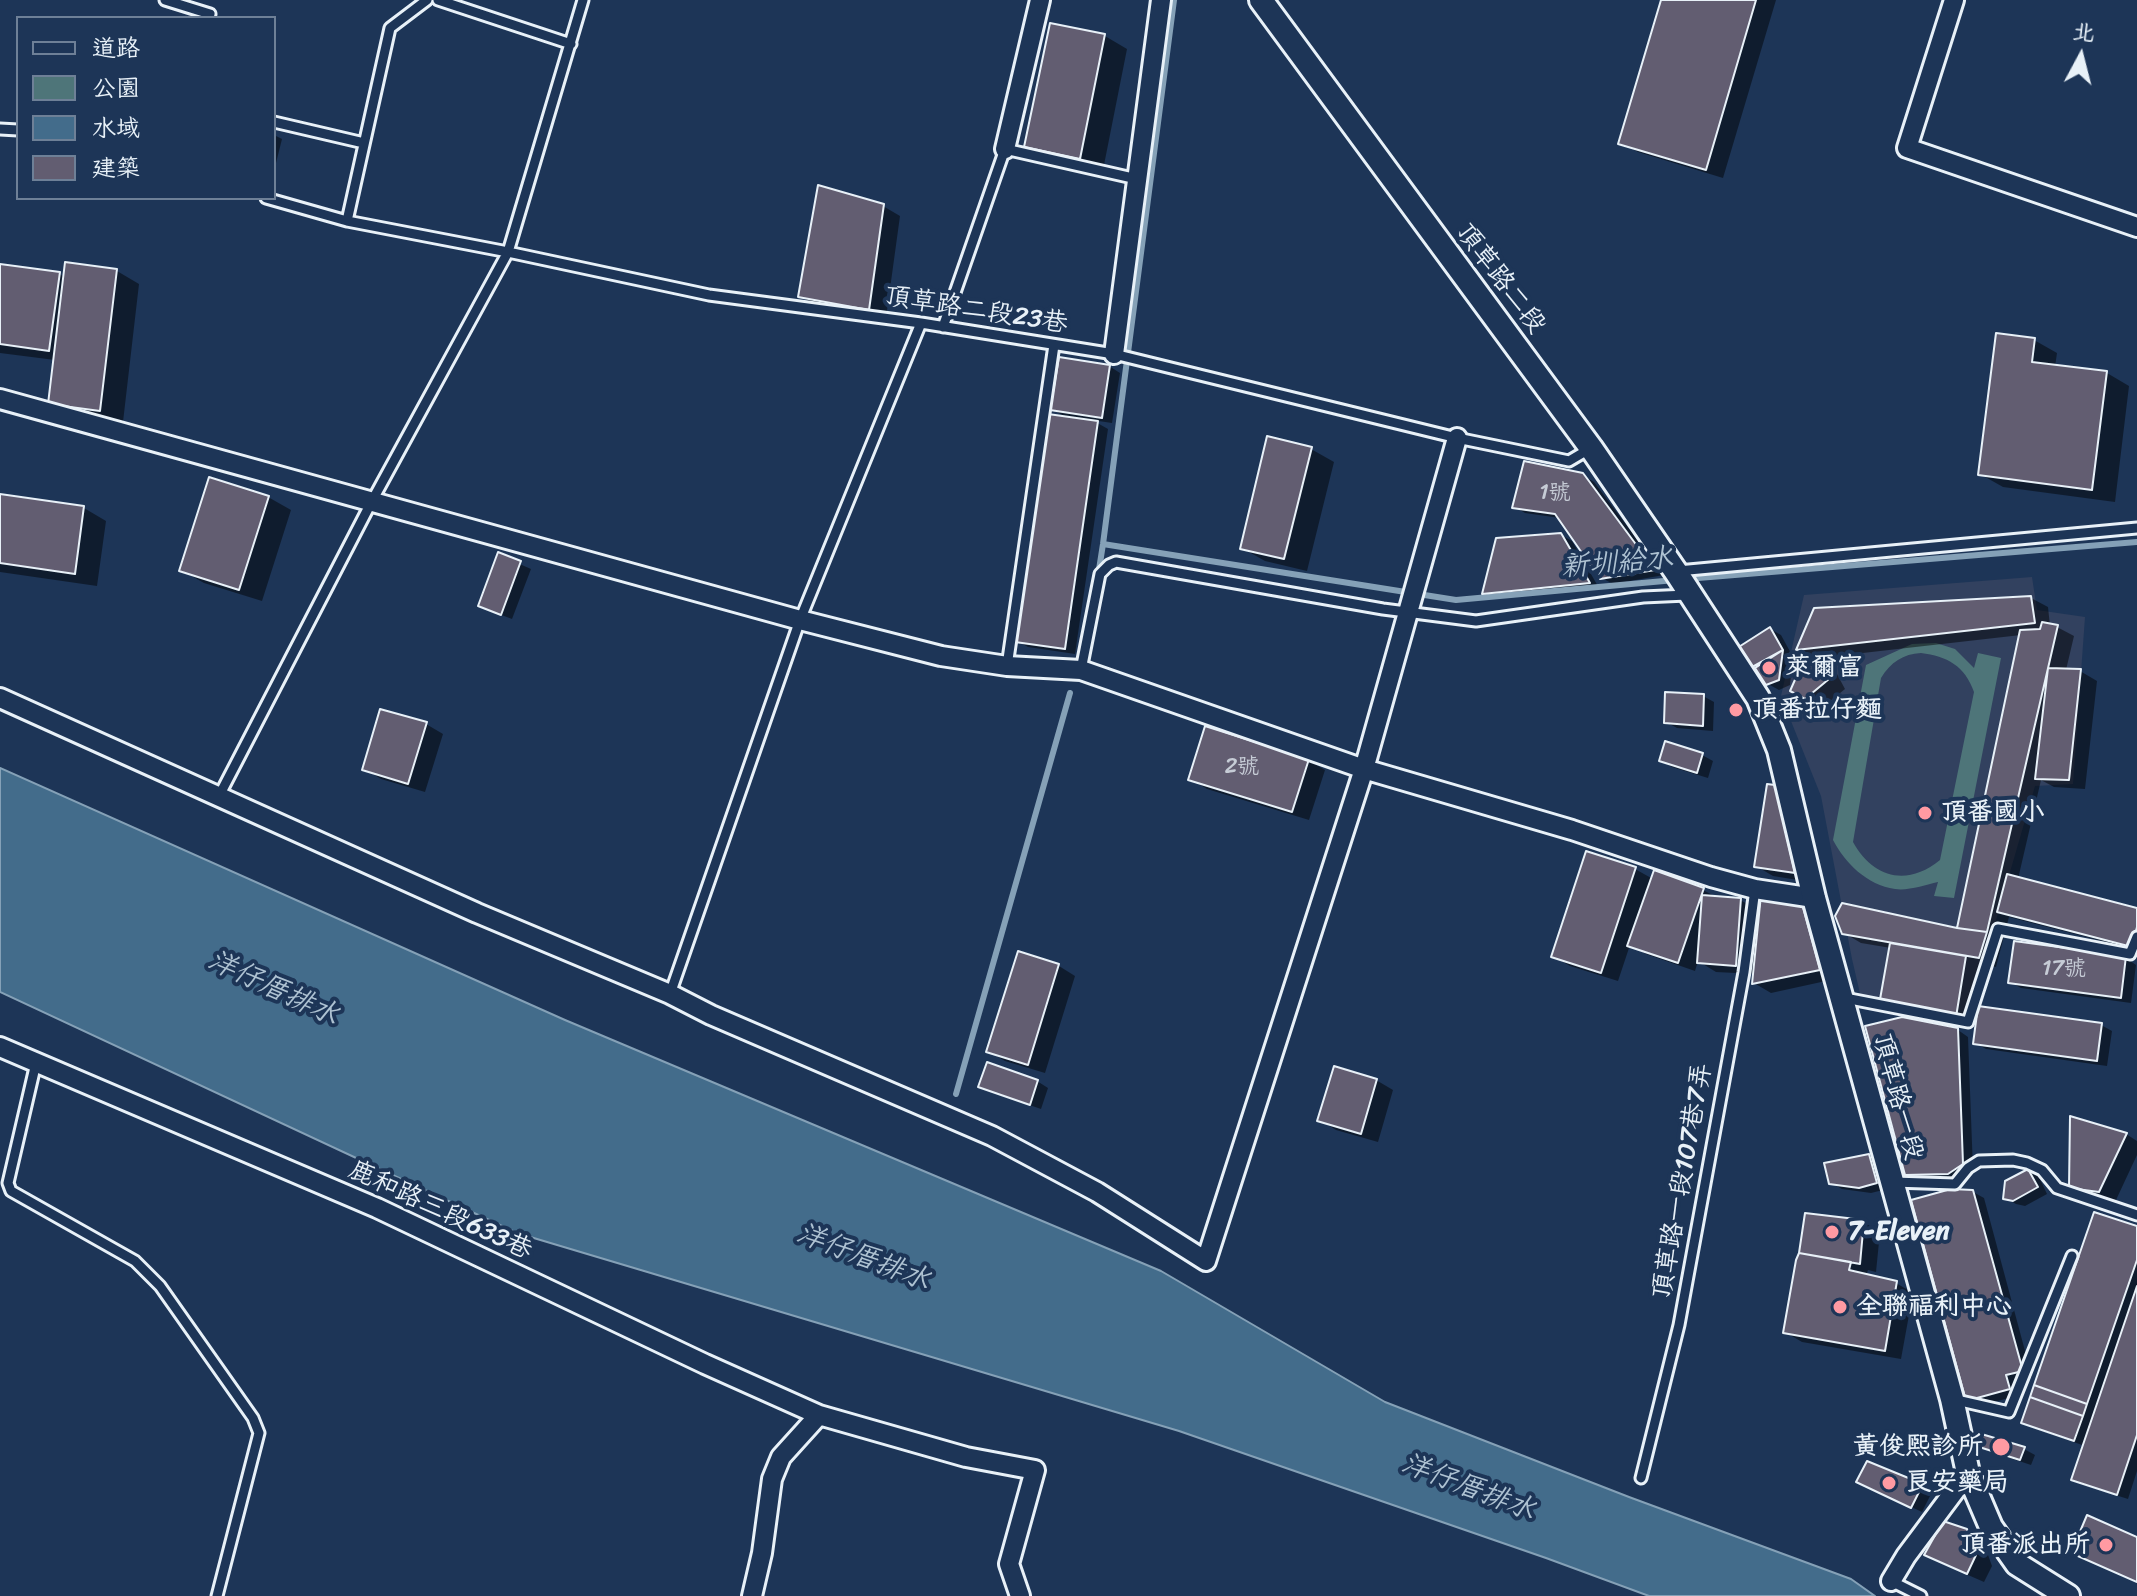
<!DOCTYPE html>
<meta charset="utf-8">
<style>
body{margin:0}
#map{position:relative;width:2137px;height:1596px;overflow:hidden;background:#1d3557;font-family:Sriracha,"LXGW WenKai TC",sans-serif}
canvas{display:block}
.legend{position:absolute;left:16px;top:16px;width:260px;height:184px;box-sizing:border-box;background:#1d3557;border:2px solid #6e8097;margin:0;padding:10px 14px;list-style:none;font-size:24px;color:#e8f1f8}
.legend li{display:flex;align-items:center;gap:16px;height:40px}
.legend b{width:40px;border:2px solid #6e8097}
.north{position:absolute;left:2041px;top:16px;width:80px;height:80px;-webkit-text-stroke:6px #1d3557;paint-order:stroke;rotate:7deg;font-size:22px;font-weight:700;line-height:32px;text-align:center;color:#e8f1f8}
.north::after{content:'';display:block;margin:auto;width:28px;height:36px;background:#e8f1f8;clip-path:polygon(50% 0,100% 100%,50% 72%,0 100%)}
</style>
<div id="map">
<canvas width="2137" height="1596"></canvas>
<ul class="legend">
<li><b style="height:10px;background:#1d3557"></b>道路</li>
<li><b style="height:22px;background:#4e7579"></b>公園</li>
<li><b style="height:22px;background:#436c8b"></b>水域</li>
<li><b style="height:22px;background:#625d71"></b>建築</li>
</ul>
<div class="north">北</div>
</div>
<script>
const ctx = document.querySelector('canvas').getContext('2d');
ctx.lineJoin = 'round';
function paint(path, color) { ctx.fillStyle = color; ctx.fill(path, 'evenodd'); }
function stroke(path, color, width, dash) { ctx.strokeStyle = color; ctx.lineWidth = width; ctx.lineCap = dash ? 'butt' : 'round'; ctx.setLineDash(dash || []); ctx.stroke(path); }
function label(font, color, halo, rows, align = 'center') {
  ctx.font = font + ' Sriracha,"LXGW WenKai TC",sans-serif'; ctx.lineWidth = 8; ctx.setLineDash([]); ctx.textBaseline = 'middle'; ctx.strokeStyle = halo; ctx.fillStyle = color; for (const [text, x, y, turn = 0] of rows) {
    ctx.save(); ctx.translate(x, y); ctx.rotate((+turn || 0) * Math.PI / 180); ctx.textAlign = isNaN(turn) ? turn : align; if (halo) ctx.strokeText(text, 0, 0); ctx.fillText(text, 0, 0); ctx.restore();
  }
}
const built = new Path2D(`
 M 2032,577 L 2037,610 L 2085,617 L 2073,784 L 2035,786 L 1976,989 L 1968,1022 L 1862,1002 L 1852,959 L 1821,796 L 1781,696 L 1804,595 Z`);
const green = new Path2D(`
 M 1936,643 L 1955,649 L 1974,668 L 1978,653 L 2001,658 L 1954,898 L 1934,896 L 1938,882 C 1925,885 1908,891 1895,889 C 1867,885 1845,863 1833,840 L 1866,665 L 1912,644 ZM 1921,653 C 1947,656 1965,666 1974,692 L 1940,860 C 1907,887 1873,878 1853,842 L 1881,678 C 1891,662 1903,654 1921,653 Z`);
const water = new Path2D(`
 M 0,768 L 565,1020 L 1161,1271 L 1385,1402 L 1629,1497 L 1851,1579 L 1875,1596 L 1649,1596 L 1546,1558 L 1179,1431 L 517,1233 L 0,992 Z`);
const shadow = new Path2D(`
 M 1663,0 L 1776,0 L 1723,178 L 1638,152 L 1621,143 Z
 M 1051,25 L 1105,36 L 1127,49 L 1103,170 L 1049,160 L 1026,146 Z
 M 274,135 L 282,139 L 274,171 Z
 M 883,206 L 900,216 L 886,318 L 817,306 L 800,296 Z
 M 0,266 L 59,274 L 65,277 L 117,271 L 139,284 L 123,422 L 72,416 L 50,403 L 55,360 L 0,353 Z
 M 2034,340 L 2057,353 L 2055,367 L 2107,373 L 2129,386 L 2115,502 L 2003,487 L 1980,474 Z
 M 1109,366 L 1120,373 L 1112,423 L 1092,420 L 1108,429 L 1075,654 L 1028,647 L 1017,641 L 1069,419 L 1052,409 Z
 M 1311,449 L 1334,462 L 1307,571 L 1265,561 L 1242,548 Z
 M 1582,475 L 1594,482 L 1664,575 L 1613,584 L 1602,578 L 1560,518 L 1525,513 L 1515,507 Z
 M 0,496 L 84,508 L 106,521 L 97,586 L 0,572 Z
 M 268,497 L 291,510 L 262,601 L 204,583 L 181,570 Z
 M 1561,535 L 1572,541 L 1599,588 L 1494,599 L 1484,593 Z
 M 499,555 L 531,569 L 512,619 L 491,611 Z
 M 2031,598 L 2048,607 L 2050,626 L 2057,627 L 2074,636 L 2066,670 L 2080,671 L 2097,681 L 2085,789 L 2054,787 L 2041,780 L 2018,879 L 2137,910 L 2137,950 L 2009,917 L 1996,967 L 1983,964 L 1972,1025 L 1898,1013 L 1881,1004 L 1891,948 L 1861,943 L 1844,933 L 1959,930 L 2021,635 L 1810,659 L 1837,674 L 1845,689 L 1823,707 L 1792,690 L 1808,655 L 1799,649 Z
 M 1770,629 L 1781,635 L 1793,657 L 1790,685 L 1779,690 L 1768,684 L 1761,674 L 1758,676 L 1747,670 Z
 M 1703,696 L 1714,702 L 1713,731 L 1677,728 L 1666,722 Z
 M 426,724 L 443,734 L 425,792 L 381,779 L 365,769 Z
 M 1702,755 L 1713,761 L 1708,778 L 1672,767 L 1661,761 Z
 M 1308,760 L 1325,770 L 1309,820 L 1207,789 L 1191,779 Z
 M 1774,787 L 1791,797 L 1810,882 L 1773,876 L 1756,866 Z
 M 1635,869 L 1653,879 L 1703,890 L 1718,898 L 1740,900 L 1757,909 L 1756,931 L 1759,932 L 1800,902 L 1817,912 L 1835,979 L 1771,993 L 1754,983 L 1755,974 L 1716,972 L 1698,961 L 1695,971 L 1646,954 L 1630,945 L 1618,981 L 1570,966 L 1553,956 Z
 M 1019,953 L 1059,966 L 1075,976 L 1045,1073 L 1005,1061 L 988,1051 Z
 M 2126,958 L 2136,965 L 2131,1003 L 2021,988 L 2010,982 Z
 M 2101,1025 L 2112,1031 L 2107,1066 L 1986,1049 L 1975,1043 Z
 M 1958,1030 L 1968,1037 L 1973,1170 L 1960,1179 L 1918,1180 L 1907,1174 Z
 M 1376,1080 L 1393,1090 L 1378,1142 L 1336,1130 L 1320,1120 Z
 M 1037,1081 L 1048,1088 L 1041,1109 L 992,1092 L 981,1086 Z
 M 2126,1134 L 2137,1141 L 2137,1155 L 2116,1200 L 2088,1197 L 2071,1187 Z
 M 1868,1156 L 1879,1162 L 1887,1189 L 1871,1193 L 1842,1189 L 1831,1183 Z
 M 2028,1171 L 2039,1177 L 2047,1194 L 2025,1206 L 2016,1204 L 2005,1198 Z
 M 1973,1192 L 1984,1198 L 2032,1377 L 2016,1381 L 2020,1395 L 1979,1406 L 1968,1399 Z
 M 1863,1222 L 1880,1232 L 1876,1272 L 1868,1270 L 1866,1276 L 1896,1283 L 1913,1293 L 1901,1359 L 1802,1342 L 1785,1332 Z
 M 2137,1228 L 2137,1471 L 2128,1499 L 2084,1485 L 2074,1479 L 2085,1446 L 2034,1428 L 2024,1422 Z
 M 1980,1435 L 2024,1449 L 2035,1455 L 2031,1465 L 1989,1451 L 1978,1445 Z
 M 1922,1486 L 1932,1492 L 1922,1512 L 1869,1487 Z
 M 1966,1531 L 1983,1541 L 1992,1566 L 1984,1582 L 1943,1564 L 1927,1555 Z`);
const stream = new Path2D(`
 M 1103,544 L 1456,600 L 1675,580
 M 1098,576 L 1103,544 L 1174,0
 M 1686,579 L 2137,542
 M 956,1094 L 1070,693`);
const building = new Path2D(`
 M 1661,0 L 1756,0 L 1706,170 L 1618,144 Z
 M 1050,23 L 1105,34 L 1080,159 L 1024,147 Z
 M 818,185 L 884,204 L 869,310 L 798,297 Z
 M 65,262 L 117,269 L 100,411 L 48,404 Z
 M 0,264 L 60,272 L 49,351 L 0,344 Z
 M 1996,333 L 2035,338 L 2032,362 L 2107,371 L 2092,490 L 1978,475 Z
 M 1059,357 L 1110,365 L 1102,418 L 1050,410 Z
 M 1048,414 L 1098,421 L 1065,649 L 1015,642 Z
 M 1267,436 L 1312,447 L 1284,559 L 1240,549 Z
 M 1524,461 L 1583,473 L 1655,570 L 1600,579 L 1555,514 L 1512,508 Z
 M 209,477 L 269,496 L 239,590 L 179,571 Z
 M 0,494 L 84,506 L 75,574 L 0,563 Z
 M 1561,533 L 1590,583 L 1482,594 L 1496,538 Z
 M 498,552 L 521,561 L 501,615 L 478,606 Z
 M 2031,596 L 2035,623 L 1796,650 L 1814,608 Z
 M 2042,622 L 2058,625 L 1987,932 L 1957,928 L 2020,630 L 2040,629 Z
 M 1770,627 L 1783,650 L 1745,671 L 1734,650 Z
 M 1783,650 L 1779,680 L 1766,685 L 1755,668 Z
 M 1806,655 L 1820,662 L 1829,679 L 1805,699 L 1790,691 Z
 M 2048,668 L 2081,669 L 2069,780 L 2035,779 Z
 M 1665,692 L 1704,694 L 1703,726 L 1664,723 Z
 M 380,709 L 427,722 L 408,784 L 362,770 Z
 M 1205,726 L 1309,759 L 1292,812 L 1188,780 Z
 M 1665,741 L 1703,753 L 1697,773 L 1659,761 Z
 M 1767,784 L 1775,785 L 1795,873 L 1754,867 Z
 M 1586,851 L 1636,867 L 1601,973 L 1551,957 Z
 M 1654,870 L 1704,888 L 1678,963 L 1627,946 Z
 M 2007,874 L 2137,908 L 2137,927 L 2132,947 L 1997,912 Z
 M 1702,895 L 1741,898 L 1736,966 L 1697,963 Z
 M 1761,895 L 1801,900 L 1820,970 L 1752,984 Z
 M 1842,903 L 1957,928 L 1987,932 L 1979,958 L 1842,934 L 1835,916 Z
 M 2014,941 L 2126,956 L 2121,998 L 2008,983 Z
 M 1890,943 L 1966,956 L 1956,1017 L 1879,1005 Z
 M 1018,951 L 1059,964 L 1028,1065 L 986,1052 Z
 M 1978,1006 L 2102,1023 L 2097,1061 L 1973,1044 Z
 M 1902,1017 L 1958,1028 L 1963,1164 L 1948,1174 L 1905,1175 L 1865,1026 Z
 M 987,1062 L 1038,1080 L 1030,1105 L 978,1087 Z
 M 1334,1066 L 1377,1079 L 1361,1134 L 1317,1121 Z
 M 2070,1116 L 2127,1133 L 2099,1192 L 2069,1188 Z
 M 1869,1154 L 1877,1183 L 1859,1188 L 1829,1184 L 1824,1163 Z
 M 2028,1169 L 2038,1187 L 2013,1201 L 2003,1199 L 2005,1181 Z
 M 1951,1189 L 1973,1190 L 2023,1371 L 2006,1375 L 2010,1389 L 1966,1401 L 1911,1200 Z
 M 2094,1212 L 2137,1226 L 2137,1260 L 2087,1404 L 2034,1385 Z
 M 1805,1213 L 1864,1220 L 1860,1264 L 1799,1253 Z
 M 1799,1253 L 1851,1262 L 1849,1270 L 1897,1281 L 1885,1351 L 1783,1333 L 1796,1260 Z
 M 2137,1286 L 2137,1435 L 2117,1495 L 2071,1480 Z
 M 2034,1385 L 2087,1404 L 2083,1416 L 2030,1397 Z
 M 2030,1397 L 2083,1416 L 2074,1441 L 2021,1423 Z
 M 1978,1433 L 2025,1447 L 2020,1460 L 1976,1446 Z
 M 1867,1461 L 1923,1484 L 1911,1508 L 1856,1482 Z
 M 2087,1515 L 2137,1537 L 2137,1582 L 2071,1553 Z
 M 1943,1521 L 1967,1529 L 1976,1555 L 1967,1574 L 1924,1555 Z`);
const service = new Path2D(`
 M 165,0 L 210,14 L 209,18
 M 438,0 L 571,44
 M 274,122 L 364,143
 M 0,129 L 18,130
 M 266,198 L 347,221 L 390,28 L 427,0
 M 347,221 L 508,252 L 709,295 L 921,323 L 1114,354 L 1457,438 L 1569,461 L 1591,448
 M 943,327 L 1005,149 L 1137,179
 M 1678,571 L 2137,528
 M 1007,666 L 1054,345
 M 1081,670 L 1100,574 L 1109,565 L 1116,562 L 1383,609 L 1476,621 L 1643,597 L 1687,595
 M 219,796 L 372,501 L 508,252 L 583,0
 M 670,994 L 800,620 L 921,323
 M 1845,998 L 1968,1022 L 1998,929 L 2130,954 L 2137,937
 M 36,1063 L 8,1183 L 11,1191 L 135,1261 L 160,1286 L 253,1418 L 259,1433 L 217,1596
 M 1893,1182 L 1955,1184 L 1968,1168 L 1979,1161 L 2013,1160 L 2027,1163 L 2042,1170 L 2057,1188 L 2137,1215
 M 1952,1399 L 2009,1412 L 2072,1256
 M 1641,1478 L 1679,1325 L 1744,972 L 1755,889
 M 1891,1581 L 1921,1596`);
const minor = new Path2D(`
 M 1954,0 L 1907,148 L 2137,227
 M 1005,149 L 1040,0
 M 1114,354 L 1161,0
 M 0,399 L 800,620 L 941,656 L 1007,666 L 1081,670 L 1364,769 L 1572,830 L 1711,877 L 1755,889 L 1814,898
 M 0,698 L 477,913 L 670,994 L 711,1015 L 992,1136 L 1097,1192 L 1206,1261 L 1364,769 L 1457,438
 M 0,1047 L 377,1208 L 705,1364 L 819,1415 L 966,1457 L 1035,1470 L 1009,1564 L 1020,1596
 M 1891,1581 L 1906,1556 L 1968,1473
 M 752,1596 L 762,1553 L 772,1479 L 781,1457 L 819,1415`);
const tertiary = new Path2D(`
 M 1261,0 L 1591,448 L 1676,572 L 1758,698 L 1779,750 L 1814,898 L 1952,1399 L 1968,1473 L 1991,1527 L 2017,1564 L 2068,1596`);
const markers = [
 [1769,668,8,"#ff9aa2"],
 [1736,710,8,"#ff9aa2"],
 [1925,813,8,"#ff9aa2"],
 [1832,1232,8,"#ff9aa2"],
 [1840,1307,8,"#ff9aa2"],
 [2001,1447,10,"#ff9aa2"],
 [1889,1483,8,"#ff9aa2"],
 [2106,1545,8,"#ff9aa2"]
];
const numberNames = [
 ["1號",1555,493],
 ["2號",1242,767],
 ["17號",2064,969]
];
const streetNames = [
 ["頂草路二段",1500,279,53],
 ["頂草路二段23巷",976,311,9],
 ["頂草路一段",1897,1097,75],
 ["頂草路一段107巷7弄",1683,1181,-80],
 ["鹿和路三段633巷",440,1211,25]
];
const poiNames = [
 ["萊爾富",1785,668],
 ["頂番拉仔麵",1752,710],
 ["頂番國小",1941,813],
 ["7-Eleven",1848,1232],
 ["全聯福利中心",1856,1307],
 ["黃俊熙診所",1983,1447,"right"],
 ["良安藥局",1905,1483],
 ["頂番派出所",2090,1545,"right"]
];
const waterNames = [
 ["新圳給水",1617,564,-5],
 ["洋仔厝排水",273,989,25],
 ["洋仔厝排水",863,1258,21],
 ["洋仔厝排水",1468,1488,21]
];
paint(built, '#32415f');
paint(green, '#4e7579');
paint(water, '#436c8b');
stroke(water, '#85a1b7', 2);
paint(shadow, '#0007');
stroke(stream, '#85a1b7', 6);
paint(building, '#625d71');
stroke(building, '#e8f1f8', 2);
stroke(service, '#e8f1f8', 15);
stroke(minor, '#e8f1f8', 24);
stroke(tertiary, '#e8f1f8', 28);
stroke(service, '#1d3557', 9);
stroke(minor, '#1d3557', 18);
stroke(tertiary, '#1d3557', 22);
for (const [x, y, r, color] of markers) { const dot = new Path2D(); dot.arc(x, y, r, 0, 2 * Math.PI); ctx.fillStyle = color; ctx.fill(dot); stroke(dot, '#1d3557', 3); }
label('22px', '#c6ccd6', null, numberNames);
label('26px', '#e8f1f8', '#1d3557', streetNames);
label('bold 26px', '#e8f1f8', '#1d3557', poiNames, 'left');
label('italic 28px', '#aec2d2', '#1d3557', waterNames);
</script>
